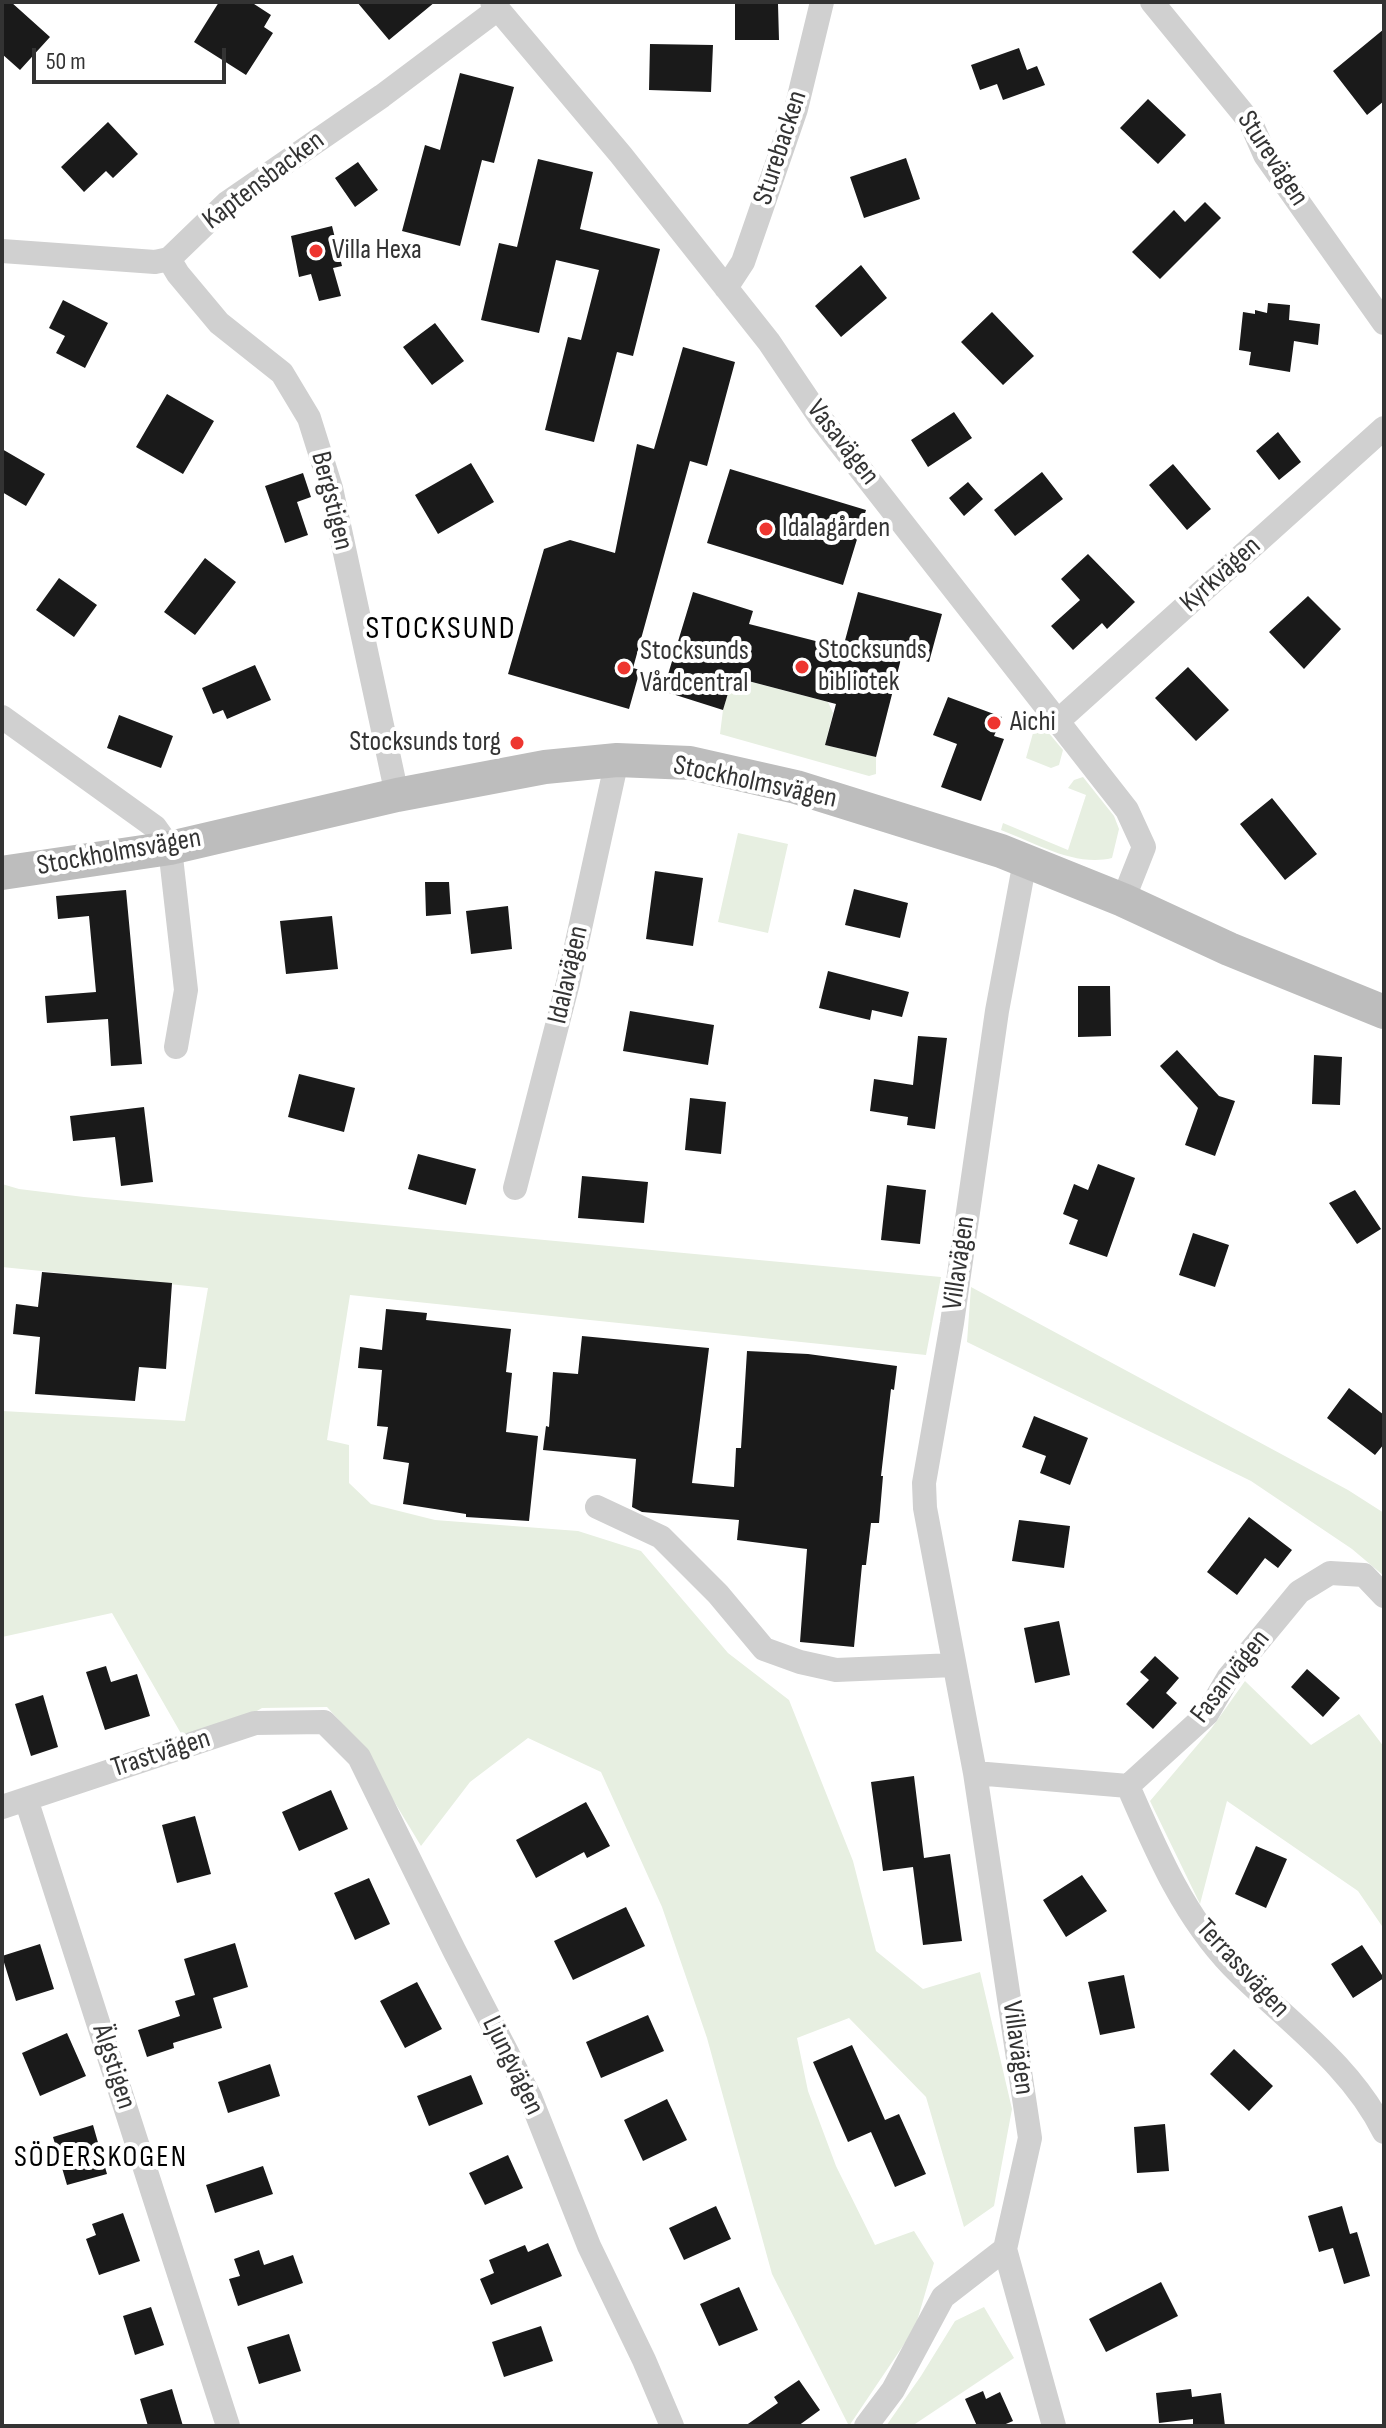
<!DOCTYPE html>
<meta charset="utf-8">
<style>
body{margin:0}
#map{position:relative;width:1386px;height:2428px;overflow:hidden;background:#fff;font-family:"Sofia Sans Condensed",sans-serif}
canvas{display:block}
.frame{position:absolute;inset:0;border:4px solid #333;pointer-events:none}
.scale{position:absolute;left:32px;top:48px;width:194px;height:36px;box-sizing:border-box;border:4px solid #333;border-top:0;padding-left:10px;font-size:24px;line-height:28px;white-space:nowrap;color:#333;-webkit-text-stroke:6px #fff;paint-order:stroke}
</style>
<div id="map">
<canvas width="1386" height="2428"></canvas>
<div class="frame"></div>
<div class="scale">50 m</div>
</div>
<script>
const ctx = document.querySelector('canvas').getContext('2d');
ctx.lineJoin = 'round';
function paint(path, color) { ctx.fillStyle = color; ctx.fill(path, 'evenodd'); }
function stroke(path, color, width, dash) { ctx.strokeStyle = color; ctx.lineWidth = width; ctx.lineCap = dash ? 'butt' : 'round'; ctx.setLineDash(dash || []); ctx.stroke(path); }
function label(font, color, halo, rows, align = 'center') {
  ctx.font = font + ' "Sofia Sans Condensed",sans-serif'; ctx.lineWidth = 8; ctx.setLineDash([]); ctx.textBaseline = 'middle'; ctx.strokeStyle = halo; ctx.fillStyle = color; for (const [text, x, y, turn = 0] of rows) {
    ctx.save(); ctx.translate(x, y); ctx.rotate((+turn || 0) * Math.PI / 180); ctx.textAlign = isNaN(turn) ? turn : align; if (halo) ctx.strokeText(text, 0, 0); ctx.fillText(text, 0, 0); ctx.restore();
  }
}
const green = new Path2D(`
 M 737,665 L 740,679 L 828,702 L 833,713 L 825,745 L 876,757 L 876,774 L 869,776 L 720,734 L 723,710 Z
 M 1037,719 L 1063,750 L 1059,765 L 1051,768 L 1026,758 Z
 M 1083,777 L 1114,816 L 1119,829 L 1112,858 C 1075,867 1035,843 1001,830 L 1003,823 L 1068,850 L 1086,795 L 1068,788 L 1074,780 Z
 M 738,833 L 788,844 L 768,933 L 718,922 Z
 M 2,1184 L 19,1189 L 84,1197 L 941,1277 L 926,1355 L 350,1295 L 327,1440 L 349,1445 L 349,1483 L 371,1504 L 435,1520 L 578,1531 L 641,1551 L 728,1653 L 789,1700 L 853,1861 L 876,1951 L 923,1989 L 980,1972 L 1012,2109 L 994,2206 L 964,2227 L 926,2097 L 849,2018 L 797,2038 L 808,2091 L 836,2166 L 875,2245 L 914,2231 L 934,2263 L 915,2328 L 849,2426 L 772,2274 L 707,2038 L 662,1907 L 601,1772 L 528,1738 L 470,1782 L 421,1846 L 357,1740 L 327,1707 L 262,1708 L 210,1738 L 183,1737 L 112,1613 L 2,1637 L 2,1411 L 185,1421 L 208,1288 L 2,1267 Z
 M 971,1287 L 1348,1490 L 1384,1513 L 1384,1576 L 1352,1549 L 1251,1481 L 967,1342 Z
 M 1245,1681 L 1311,1745 L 1359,1714 L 1384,1747 L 1384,1929 L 1358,1891 L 1227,1801 L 1200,1904 L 1150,1801 L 1211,1729 Z
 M 984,2307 L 1014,2358 L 912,2426 L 886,2426 L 921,2376 L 955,2321 Z`);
const building = new Path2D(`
 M 2,2 L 11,2 L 50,37 L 20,70 L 2,54 Z
 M 219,2 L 251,2 L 271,15 L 264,27 L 273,33 L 246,75 L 194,42 Z
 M 357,2 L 435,2 L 389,40 Z
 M 735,3 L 778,4 L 779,40 L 735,40 Z
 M 1384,29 L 1384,101 L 1367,115 L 1333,71 Z
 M 650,44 L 713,45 L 711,92 L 649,90 Z
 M 1019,48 L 1027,70 L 1037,66 L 1045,85 L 1003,100 L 997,84 L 980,90 L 971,65 Z
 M 460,73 L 514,87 L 494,163 L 482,160 L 460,246 L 402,231 L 425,145 L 440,150 Z
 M 1148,99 L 1186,135 L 1158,164 L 1120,128 Z
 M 108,122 L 138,154 L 113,178 L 106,171 L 84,192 L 61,167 Z
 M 906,158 L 920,199 L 864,218 L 850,177 Z
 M 538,159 L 593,172 L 580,229 L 660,249 L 633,356 L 617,352 L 594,442 L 545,430 L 568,337 L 581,340 L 599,270 L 556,260 L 539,333 L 481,320 L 499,243 L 517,247 Z
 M 358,162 L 378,190 L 355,207 L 335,178 Z
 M 1205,202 L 1221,218 L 1160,279 L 1132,252 L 1174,210 L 1185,222 Z
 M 332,226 L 342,266 L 333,268 L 341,296 L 319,301 L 311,274 L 299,277 L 291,236 Z
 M 861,265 L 887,298 L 841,337 L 815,306 Z
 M 63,300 L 108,323 L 85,368 L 56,353 L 65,336 L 49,328 Z
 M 1268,303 L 1290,305 L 1289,320 L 1320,324 L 1318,345 L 1294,341 L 1290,372 L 1249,365 L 1251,352 L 1239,350 L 1243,312 L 1255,314 L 1255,310 L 1267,313 Z
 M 992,312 L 1034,356 L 1003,385 L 961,342 Z
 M 435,323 L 464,361 L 432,385 L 403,347 Z
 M 683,347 L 735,362 L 707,466 L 690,461 L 633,668 L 640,670 L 629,709 L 508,674 L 544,549 L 570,540 L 615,553 L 637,444 L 654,449 Z
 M 167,394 L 214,421 L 183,474 L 136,447 Z
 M 954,412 L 972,438 L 928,467 L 911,440 Z
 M 1278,432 L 1301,462 L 1279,480 L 1256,451 Z
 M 2,449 L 45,474 L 26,506 L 2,492 Z
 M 471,463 L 494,502 L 438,534 L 415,495 Z
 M 1173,464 L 1211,509 L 1187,530 L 1149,485 Z
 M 730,469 L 866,510 L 843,585 L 707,543 Z
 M 1042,472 L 1063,499 L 1015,536 L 994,510 Z
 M 303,473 L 311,497 L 297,502 L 308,535 L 285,543 L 265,486 Z
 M 968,482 L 983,499 L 964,516 L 949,498 Z
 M 1088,554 L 1135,602 L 1107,629 L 1102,623 L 1073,650 L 1051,626 L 1080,600 L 1061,579 Z
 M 205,558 L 236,582 L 195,635 L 164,612 Z
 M 59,578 L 97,605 L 74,637 L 36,610 Z
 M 693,592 L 753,611 L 749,624 L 843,648 L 858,592 L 942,614 L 929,662 L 902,655 L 876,757 L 825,745 L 836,704 L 733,677 L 723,710 L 663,691 Z
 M 1308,596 L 1341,629 L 1304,669 L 1269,632 Z
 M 255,665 L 271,700 L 227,719 L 223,710 L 213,714 L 202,688 Z
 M 1188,667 L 1229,710 L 1196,741 L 1155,698 Z
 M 948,697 L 1002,717 L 994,736 L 1004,739 L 981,801 L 941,787 L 957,744 L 933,735 Z
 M 119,715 L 173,736 L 161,768 L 107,748 Z
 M 1272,798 L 1317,854 L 1285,880 L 1240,824 Z
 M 655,871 L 703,878 L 693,946 L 646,939 Z
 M 425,882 L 449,882 L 451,914 L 426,916 Z
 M 854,889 L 908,903 L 900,938 L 845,925 Z
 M 126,890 L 142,1064 L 111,1066 L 108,1019 L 47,1023 L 45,996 L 96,992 L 89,916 L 58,919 L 56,896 Z
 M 508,906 L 512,949 L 471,954 L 466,911 Z
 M 332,916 L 338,969 L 286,974 L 280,921 Z
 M 828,971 L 909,992 L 902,1017 L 872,1010 L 870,1020 L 819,1008 Z
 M 1078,986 L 1110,986 L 1111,1036 L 1078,1037 Z
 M 630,1011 L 714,1025 L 708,1065 L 623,1051 Z
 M 918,1036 L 947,1038 L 935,1129 L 907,1125 L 908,1117 L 870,1111 L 874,1079 L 913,1085 Z
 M 1177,1050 L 1219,1096 L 1235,1101 L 1215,1156 L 1185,1145 L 1198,1108 L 1160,1066 Z
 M 1314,1055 L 1342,1057 L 1340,1105 L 1312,1104 Z
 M 299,1074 L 355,1088 L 344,1132 L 288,1117 Z
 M 690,1098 L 726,1102 L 721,1154 L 685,1150 Z
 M 144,1107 L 153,1182 L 121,1186 L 115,1137 L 73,1141 L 70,1116 Z
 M 418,1154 L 476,1169 L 466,1205 L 408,1189 Z
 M 1098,1164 L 1135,1178 L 1107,1257 L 1069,1244 L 1078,1220 L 1063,1214 L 1074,1184 L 1088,1190 Z
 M 582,1176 L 648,1182 L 644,1223 L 578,1218 Z
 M 887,1185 L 926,1190 L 920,1244 L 881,1240 Z
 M 1355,1190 L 1381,1229 L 1357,1244 L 1329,1203 Z
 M 1193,1233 L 1229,1245 L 1215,1287 L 1179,1275 Z
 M 42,1272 L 172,1283 L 166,1369 L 139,1367 L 135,1401 L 35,1394 L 40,1337 L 13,1334 L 16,1304 L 38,1307 Z
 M 386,1309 L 427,1313 L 426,1320 L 511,1329 L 506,1372 L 512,1373 L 506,1432 L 538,1436 L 529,1521 L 466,1517 L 466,1514 L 403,1504 L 409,1463 L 383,1459 L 388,1427 L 377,1426 L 382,1370 L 358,1368 L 360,1347 L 382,1350 Z
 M 582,1336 L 709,1348 L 692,1483 L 734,1487 L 736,1448 L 741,1448 L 747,1351 L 808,1354 L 897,1366 L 894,1390 L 891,1389 L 881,1476 L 883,1476 L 879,1523 L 871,1523 L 866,1565 L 862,1565 L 854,1647 L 800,1642 L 807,1549 L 737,1540 L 739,1520 L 642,1512 L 632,1507 L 636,1459 L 543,1450 L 546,1426 L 549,1427 L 553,1372 L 578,1374 Z
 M 1349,1388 L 1384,1415 L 1384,1444 L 1375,1455 L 1327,1418 Z
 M 1034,1416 L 1088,1438 L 1070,1485 L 1040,1473 L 1046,1456 L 1022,1447 Z
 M 1249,1517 L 1292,1550 L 1278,1568 L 1265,1558 L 1237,1595 L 1207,1572 Z
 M 1019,1520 L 1070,1526 L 1064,1568 L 1012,1561 Z
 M 1059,1621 L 1070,1675 L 1035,1683 L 1024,1628 Z
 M 1155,1656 L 1179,1678 L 1166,1693 L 1177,1703 L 1153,1729 L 1126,1704 L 1149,1680 L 1140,1672 Z
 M 106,1666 L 111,1682 L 137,1674 L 150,1716 L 105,1730 L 86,1672 Z
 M 1307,1669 L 1340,1698 L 1323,1717 L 1291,1687 Z
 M 43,1695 L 58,1747 L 31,1756 L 15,1704 Z
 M 914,1776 L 924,1858 L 950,1854 L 962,1941 L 923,1945 L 913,1867 L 883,1871 L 871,1782 Z
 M 331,1790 L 348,1829 L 299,1851 L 282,1812 Z
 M 586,1802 L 610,1846 L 587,1858 L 584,1852 L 536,1878 L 516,1840 Z
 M 195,1816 L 211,1874 L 177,1883 L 162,1825 Z
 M 1256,1846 L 1287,1859 L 1266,1908 L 1235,1894 Z
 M 1082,1875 L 1107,1911 L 1066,1937 L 1043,1900 Z
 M 369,1878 L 390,1924 L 355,1940 L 334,1893 Z
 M 626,1907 L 645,1946 L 573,1980 L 554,1941 Z
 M 235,1943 L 248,1987 L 213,1998 L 222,2028 L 173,2043 L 174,2048 L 147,2057 L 138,2030 L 180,2016 L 175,2001 L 195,1995 L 184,1959 Z
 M 40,1944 L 54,1989 L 16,2001 L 2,1956 Z
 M 1362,1945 L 1384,1978 L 1353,1998 L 1331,1964 Z
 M 1124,1975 L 1135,2028 L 1100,2035 L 1088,1982 Z
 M 417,1982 L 442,2029 L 405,2048 L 380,2001 Z
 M 648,2015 L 664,2051 L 601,2078 L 586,2042 Z
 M 67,2033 L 86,2076 L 40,2096 L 22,2053 Z
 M 852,2045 L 885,2120 L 899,2114 L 926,2174 L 895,2187 L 871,2132 L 848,2142 L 813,2062 Z
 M 1234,2049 L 1273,2086 L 1249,2111 L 1210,2074 Z
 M 270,2064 L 280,2096 L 228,2113 L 218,2082 Z
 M 471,2075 L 483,2104 L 429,2126 L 417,2096 Z
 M 667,2099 L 687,2140 L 643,2161 L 624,2120 Z
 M 1165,2124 L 1169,2171 L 1137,2173 L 1134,2127 Z
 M 93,2125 L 107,2174 L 67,2185 L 53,2137 Z
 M 508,2155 L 523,2188 L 485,2205 L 469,2173 Z
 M 263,2166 L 273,2194 L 215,2213 L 206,2185 Z
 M 716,2206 L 731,2239 L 684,2260 L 669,2228 Z
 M 1342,2206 L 1350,2234 L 1357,2232 L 1370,2276 L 1344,2284 L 1333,2248 L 1319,2252 L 1308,2216 Z
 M 123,2213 L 140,2261 L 99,2275 L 86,2239 L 96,2235 L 92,2224 Z
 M 548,2243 L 562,2276 L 491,2305 L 480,2279 L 494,2273 L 489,2260 L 525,2245 L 528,2252 Z
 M 259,2250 L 264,2265 L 293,2255 L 303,2283 L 238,2306 L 229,2279 L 240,2276 L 234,2259 Z
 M 1161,2282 L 1178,2316 L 1106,2352 L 1089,2319 Z
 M 739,2287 L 758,2330 L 719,2346 L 700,2304 Z
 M 151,2307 L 164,2345 L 135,2355 L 123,2316 Z
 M 541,2326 L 553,2361 L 504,2377 L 492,2342 Z
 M 289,2334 L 301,2371 L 259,2384 L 247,2347 Z
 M 799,2380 L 820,2410 L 798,2426 L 745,2426 L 778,2403 L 774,2397 Z
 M 172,2389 L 183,2426 L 148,2426 L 140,2399 Z
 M 1191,2389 L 1192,2397 L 1221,2393 L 1225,2426 L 1193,2426 L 1193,2419 L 1159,2423 L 1156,2393 Z
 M 983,2391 L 986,2399 L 1000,2392 L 1013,2421 L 1001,2426 L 977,2426 L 965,2399 Z`);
const street = new Path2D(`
 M 492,2 L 621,155 L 769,342 L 821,419 L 1127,810 L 1144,847 L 1123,900
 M 1152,2 L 1251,123 L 1265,155 L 1384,323
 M 2,251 L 155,262 L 169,259 L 227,203 L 382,96 L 498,9
 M 169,259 L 178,274 L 219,323 L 282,373 L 309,418 L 331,488 L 397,795
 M 726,288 L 743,262 L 796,109 L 822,2
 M 2,717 L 155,827 L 170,848 L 186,990 L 176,1047
 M 1058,721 L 1384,428
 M 1025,861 L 997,1011 L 952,1323 L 924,1483 L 925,1508 L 975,1773 L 1030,2138 L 1005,2249 L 1054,2426
 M 515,1188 L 568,983 L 617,760
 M 597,1507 L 661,1537 L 718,1594 L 764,1649 L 800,1662 L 836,1670 L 954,1665
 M 975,1773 L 1128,1786 L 1207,1714 L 1228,1678 L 1299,1592 L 1330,1573 L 1364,1575 L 1384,1596
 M 1128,1786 C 1156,1850 1183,1915 1232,1966 C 1284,2019 1350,2063 1384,2132
 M 26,1799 L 228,2426
 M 2,1807 L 255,1723 L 324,1722 L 359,1757 L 454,1950 L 530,2097 L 589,2246 L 644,2360 L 672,2426
 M 866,2426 L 893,2390 L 943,2297 L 1005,2249`);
const secondary = new Path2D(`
 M 2,873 L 170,848 L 397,795 L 545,767 L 617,760 L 690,763 L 796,787 L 1001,851 L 1123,900 L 1229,949 L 1384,1012`);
const markers = [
 [316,251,8,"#ee3630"],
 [766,529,8,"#ee3630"],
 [802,667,8,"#ee3630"],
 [624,668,8,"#ee3630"],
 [994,723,8,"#ee3630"],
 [517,743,8,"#ee3630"]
];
const streetNames = [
 ["Sturebacken",781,148,-72],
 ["Sturevägen",1272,159,57],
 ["Kaptensbacken",264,181,-37],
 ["Vasavägen",842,443,52],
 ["Bergstigen",331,501,76],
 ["Kyrkvägen",1221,575,-42],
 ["Stockholmsvägen",755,783,12],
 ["Stockholmsvägen",119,853,-10],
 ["Idalavägen",569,975,-77],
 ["Villavägen",960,1263,-82],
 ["Fasanvägen",1231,1677,-52],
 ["Trastvägen",161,1754,-18],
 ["Terrassvägen",1242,1969,47],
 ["Villavägen",1017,2048,82],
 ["Ljungvägen",512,2066,64],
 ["Älgstigen",113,2067,72]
];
const poiNames = [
 ["Villa Hexa",332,251],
 ["Idalagården",782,529],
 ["Stocksunds",818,651],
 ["bibliotek",818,683],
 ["Stocksunds",640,652],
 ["Vårdcentral",640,684],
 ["Aichi",1010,723],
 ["Stocksunds torg",501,743,"right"]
];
const neighbourhoodNames = [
 ["SÖDERSKOGEN",101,2158]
];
const quarterNames = [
 ["STOCKSUND",441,630]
];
paint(green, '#e7efe1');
paint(building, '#1a1a1a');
stroke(street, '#d0d0d0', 24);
stroke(secondary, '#bdbdbd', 34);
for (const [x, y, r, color] of markers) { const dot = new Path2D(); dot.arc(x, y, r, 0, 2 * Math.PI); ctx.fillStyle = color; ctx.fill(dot); stroke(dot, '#fff', 3); }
label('28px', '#333', '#fff', streetNames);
label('28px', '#333', '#fff', poiNames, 'left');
ctx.letterSpacing = '2px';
label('30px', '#000', '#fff', neighbourhoodNames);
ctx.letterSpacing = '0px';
ctx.letterSpacing = '2px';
label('32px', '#000', '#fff', quarterNames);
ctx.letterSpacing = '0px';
</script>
